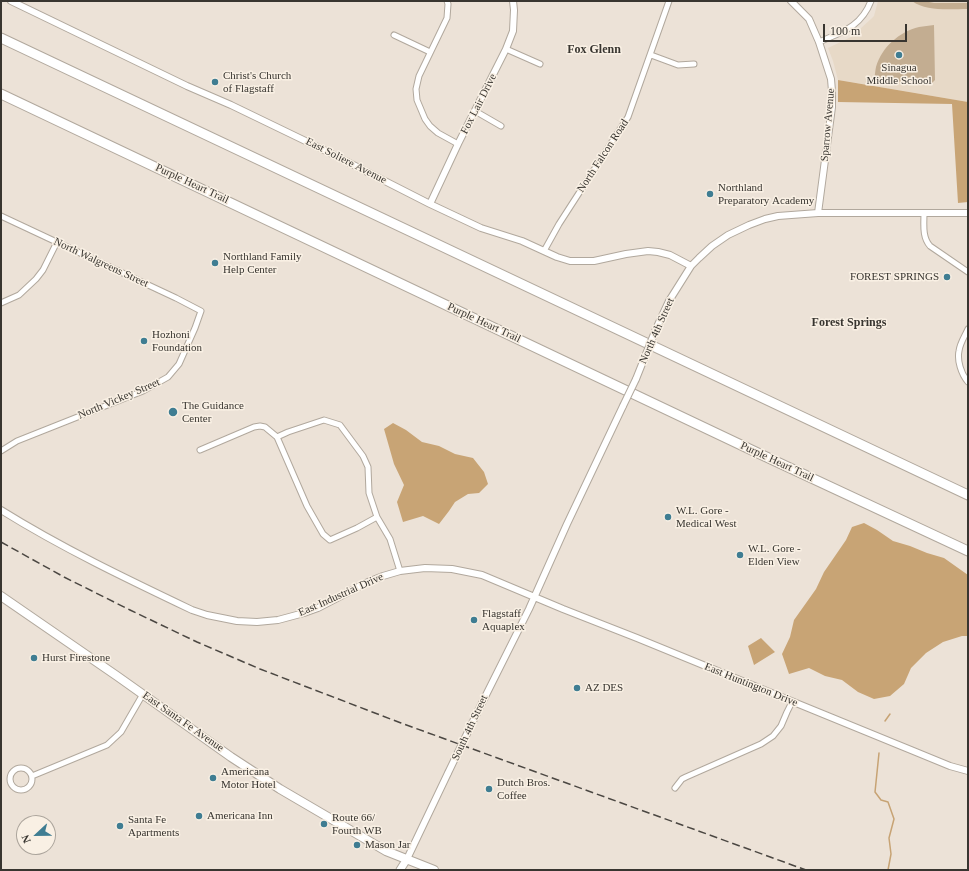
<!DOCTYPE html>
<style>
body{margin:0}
#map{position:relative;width:969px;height:871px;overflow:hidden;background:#ece2d7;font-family:Georgia,serif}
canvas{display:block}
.frame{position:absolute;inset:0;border:2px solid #383530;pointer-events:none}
.north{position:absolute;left:16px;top:815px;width:40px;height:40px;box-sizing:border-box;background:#f9f0e4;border:1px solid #aca59c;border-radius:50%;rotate:248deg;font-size:11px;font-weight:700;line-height:16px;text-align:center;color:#383530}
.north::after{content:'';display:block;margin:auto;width:14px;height:18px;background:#3f7d92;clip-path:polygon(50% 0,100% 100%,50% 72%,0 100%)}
.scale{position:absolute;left:823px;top:24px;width:84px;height:18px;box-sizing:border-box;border:2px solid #383530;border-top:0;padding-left:5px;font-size:12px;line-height:14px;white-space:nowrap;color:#383530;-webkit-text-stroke:3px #f9f0e4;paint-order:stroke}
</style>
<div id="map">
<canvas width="969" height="871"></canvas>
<div class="frame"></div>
<div class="north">N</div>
<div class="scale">100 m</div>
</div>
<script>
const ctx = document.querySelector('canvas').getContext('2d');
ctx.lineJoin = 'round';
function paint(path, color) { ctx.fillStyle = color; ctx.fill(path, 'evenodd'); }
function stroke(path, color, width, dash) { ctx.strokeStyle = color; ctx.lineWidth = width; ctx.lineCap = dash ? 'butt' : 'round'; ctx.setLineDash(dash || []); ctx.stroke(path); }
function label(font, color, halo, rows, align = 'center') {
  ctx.font = font + ' Georgia,serif'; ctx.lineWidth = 3; ctx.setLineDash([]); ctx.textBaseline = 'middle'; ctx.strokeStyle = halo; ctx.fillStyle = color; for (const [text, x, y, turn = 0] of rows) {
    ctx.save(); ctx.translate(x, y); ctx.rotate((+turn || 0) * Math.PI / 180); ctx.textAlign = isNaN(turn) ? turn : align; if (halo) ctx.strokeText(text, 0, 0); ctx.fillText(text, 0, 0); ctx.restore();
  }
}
const built = new Path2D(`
 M 878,1 L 968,1 L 968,102 L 838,80 L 833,61 L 828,48 L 851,37 L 871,19 L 874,16 Z`);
const green = new Path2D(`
 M 912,1 L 924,1 L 934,3 L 968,3 L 968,9 C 950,9 927,12 912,1 Z
 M 934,25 L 935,80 L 931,84 L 874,80 C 875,76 875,71 876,67 C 882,47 899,32 919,27 C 924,26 929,26 934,25 Z`);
const forest = new Path2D(`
 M 838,80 L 968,102 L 968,202 L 958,203 L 952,104 L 838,102 Z
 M 393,423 L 406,430 L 422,442 L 439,446 L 455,454 L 473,458 L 484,472 L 488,484 L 479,493 L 468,494 L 455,502 L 449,511 L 439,524 L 423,516 L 403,522 L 397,502 L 404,485 L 394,464 L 384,429 Z
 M 864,523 L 877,530 L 893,541 L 910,546 L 927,553 L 944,558 L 968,575 L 968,636 L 962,636 L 943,642 L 926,653 L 911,668 L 904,684 L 890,696 L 874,699 L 858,692 L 842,680 L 825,676 L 809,668 L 789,674 L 782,654 L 790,637 L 794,620 L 816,589 L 824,572 L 846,540 L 852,527 Z
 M 761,638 L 775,652 L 754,665 L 748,646 Z`);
const stream = new Path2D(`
 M 885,721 L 890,714
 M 879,753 L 875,792 L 881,800 L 888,802 L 894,819 L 889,838 L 891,854 L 888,870`);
const minor = new Path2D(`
 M 447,1 L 448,4 L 447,18 L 419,76 L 416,89 L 417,100 L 425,119 L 430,126 L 438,133 L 458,144
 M 394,35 L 430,52
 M 819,42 C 842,32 861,27 871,1
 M 506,49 L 540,64
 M 651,55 L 678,65 L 694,64
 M 475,111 L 501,126
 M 924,213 C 924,224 922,237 930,246 L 968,272
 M 1,216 L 176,298 L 201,311 L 195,328 L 179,364 L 168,377 L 143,391 L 17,441 L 1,451
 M 544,251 L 559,224 L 628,117 L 669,1
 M 1,303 L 19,295 L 36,279 L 43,270 L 57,242
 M 968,329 C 965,336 960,343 959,351 C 957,360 961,374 968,382
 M 277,437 L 288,432 L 324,420 L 340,425 L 363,456 L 368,467 L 369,493 L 377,517 L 390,539 L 400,571
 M 200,450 L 254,427 L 260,426 L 265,427 L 277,437 L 307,506 L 323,534 L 330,540 L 357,528 L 377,517
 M10 779a11 11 0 1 1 22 0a11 11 0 1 1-22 0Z
 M 32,776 L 107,745 L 121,732 L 143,694
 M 675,788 L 682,779 L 686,777 L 761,744 L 773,736 L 781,726 L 787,712 L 792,702`);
const tertiary = new Path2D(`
 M 11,1 L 187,86 L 231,105 L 322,149 L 430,204 L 481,228 L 522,241 L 557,257 L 570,261 L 594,261 L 626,254 L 648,251 L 658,252 L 670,255 L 691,266
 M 791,1 L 809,19 L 819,42 L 831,79 L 832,91 L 832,107 L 818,213
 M 430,204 L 458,144 L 506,49 L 513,31 L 514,10 L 513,1
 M 656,329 L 669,301 L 691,266 L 699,258 L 712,246 L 728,235 L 749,225 L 765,219 L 778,216 L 818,213 L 968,213
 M 636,379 L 644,359
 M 1,510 C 62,548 127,579 192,610 L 207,615 L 237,621 L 257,622 L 278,620 L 304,613 L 318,608 L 368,582 L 383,576 L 400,571 L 425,568 L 452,569 L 482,575 L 563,609 L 637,638 L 911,750 L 950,766 L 968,771
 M 477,713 L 529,609 L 567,524 L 623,406
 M 407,859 L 448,773`);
const secondary = new Path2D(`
 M 400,870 L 407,859`);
const primary = new Path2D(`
 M 1,596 L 117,676 L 231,757 L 280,789 L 386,851 L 434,870`);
const motorway = new Path2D(`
 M 1,38 L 968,495
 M 1,94 L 760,454 L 968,551`);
const rail = new Path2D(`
 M 1,542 L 64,577 L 130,610 L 197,642 L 260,669 L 401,723 L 806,870`);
const tertiaryBridge = new Path2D(`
 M 644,359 L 656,329
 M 623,406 L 636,379
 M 448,773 L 477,713`);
const markers = [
 [899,55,4,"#3f7d92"],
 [215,82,4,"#3f7d92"],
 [710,194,4,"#3f7d92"],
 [215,263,4,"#3f7d92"],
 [947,277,4,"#3f7d92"],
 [144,341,4,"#3f7d92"],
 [173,412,5,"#3f7d92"],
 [668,517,4,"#3f7d92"],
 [740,555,4,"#3f7d92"],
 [474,620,4,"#3f7d92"],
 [34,658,4,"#3f7d92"],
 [577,688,4,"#3f7d92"],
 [213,778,4,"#3f7d92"],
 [489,789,4,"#3f7d92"],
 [199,816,4,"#3f7d92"],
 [324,824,4,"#3f7d92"],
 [120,826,4,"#3f7d92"],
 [357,845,4,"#3f7d92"]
];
const poiNames = [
 ["Sinagua",899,68,"center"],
 ["Middle School",899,81,"center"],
 ["Christ's Church",223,76],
 ["of Flagstaff",223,89],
 ["Northland",718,188],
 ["Preparatory Academy",718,201],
 ["Northland Family",223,257],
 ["Help Center",223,270],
 ["FOREST SPRINGS",939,277,"right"],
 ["Hozhoni",152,335],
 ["Foundation",152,348],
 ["The Guidance",182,406],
 ["Center",182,419],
 ["W.L. Gore -",676,511],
 ["Medical West",676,524],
 ["W.L. Gore -",748,549],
 ["Elden View",748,562],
 ["Flagstaff",482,614],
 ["Aquaplex",482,627],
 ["Hurst Firestone",42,658],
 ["AZ DES",585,688],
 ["Americana",221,772],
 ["Motor Hotel",221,785],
 ["Dutch Bros.",497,783],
 ["Coffee",497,796],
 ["Americana Inn",207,816],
 ["Route 66/",332,818],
 ["Fourth WB",332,831],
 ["Santa Fe",128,820],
 ["Apartments",128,833],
 ["Mason Jar",365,845]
];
const streetNames = [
 ["Fox Lair Drive",479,104,-63],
 ["Sparrow Avenue",828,125,-85],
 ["North Falcon Road",603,156,-57],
 ["East Soliere Avenue",346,161,27],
 ["Purple Heart Trail",192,184,25],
 ["North Walgreens Street",101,263,25],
 ["Purple Heart Trail",484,323,25],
 ["North 4th Street",657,331,-66],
 ["North Vickey Street",119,399,-23],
 ["Purple Heart Trail",777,462,25],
 ["East Industrial Drive",341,595,-24],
 ["East Huntington Drive",751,685,22],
 ["East Santa Fe Avenue",183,722,35],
 ["South 4th Street",470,728,-65]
];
const neighbourhoodNames = [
 ["Fox Glenn",594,50],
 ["Forest Springs",849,323]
];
paint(built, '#e7d9c7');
paint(green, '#c3ad91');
paint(forest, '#c8a475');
stroke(stream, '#c7a374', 1.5);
stroke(minor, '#b1a89d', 7);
stroke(tertiary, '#b1a89d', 8);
stroke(secondary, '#b1a89d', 9);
stroke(primary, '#b1a89d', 10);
stroke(motorway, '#b1a89d', 11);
stroke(minor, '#fff', 5);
stroke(tertiary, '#fff', 6);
stroke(secondary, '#fff', 7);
stroke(primary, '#fff', 8);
stroke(motorway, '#fff', 9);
stroke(rail, '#4b4742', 1.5, [8, 4]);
stroke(tertiaryBridge, '#b1a89d', 8, []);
stroke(tertiaryBridge, '#fff', 6);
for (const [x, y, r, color] of markers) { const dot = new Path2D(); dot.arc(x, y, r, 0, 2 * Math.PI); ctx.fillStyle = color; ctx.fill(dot); stroke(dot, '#f9f0e4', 1.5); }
label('11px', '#383530', '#f9f0e4', poiNames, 'left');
label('11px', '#383530', '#f9f0e4', streetNames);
label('bold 12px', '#383530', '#f9f0e4', neighbourhoodNames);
</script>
